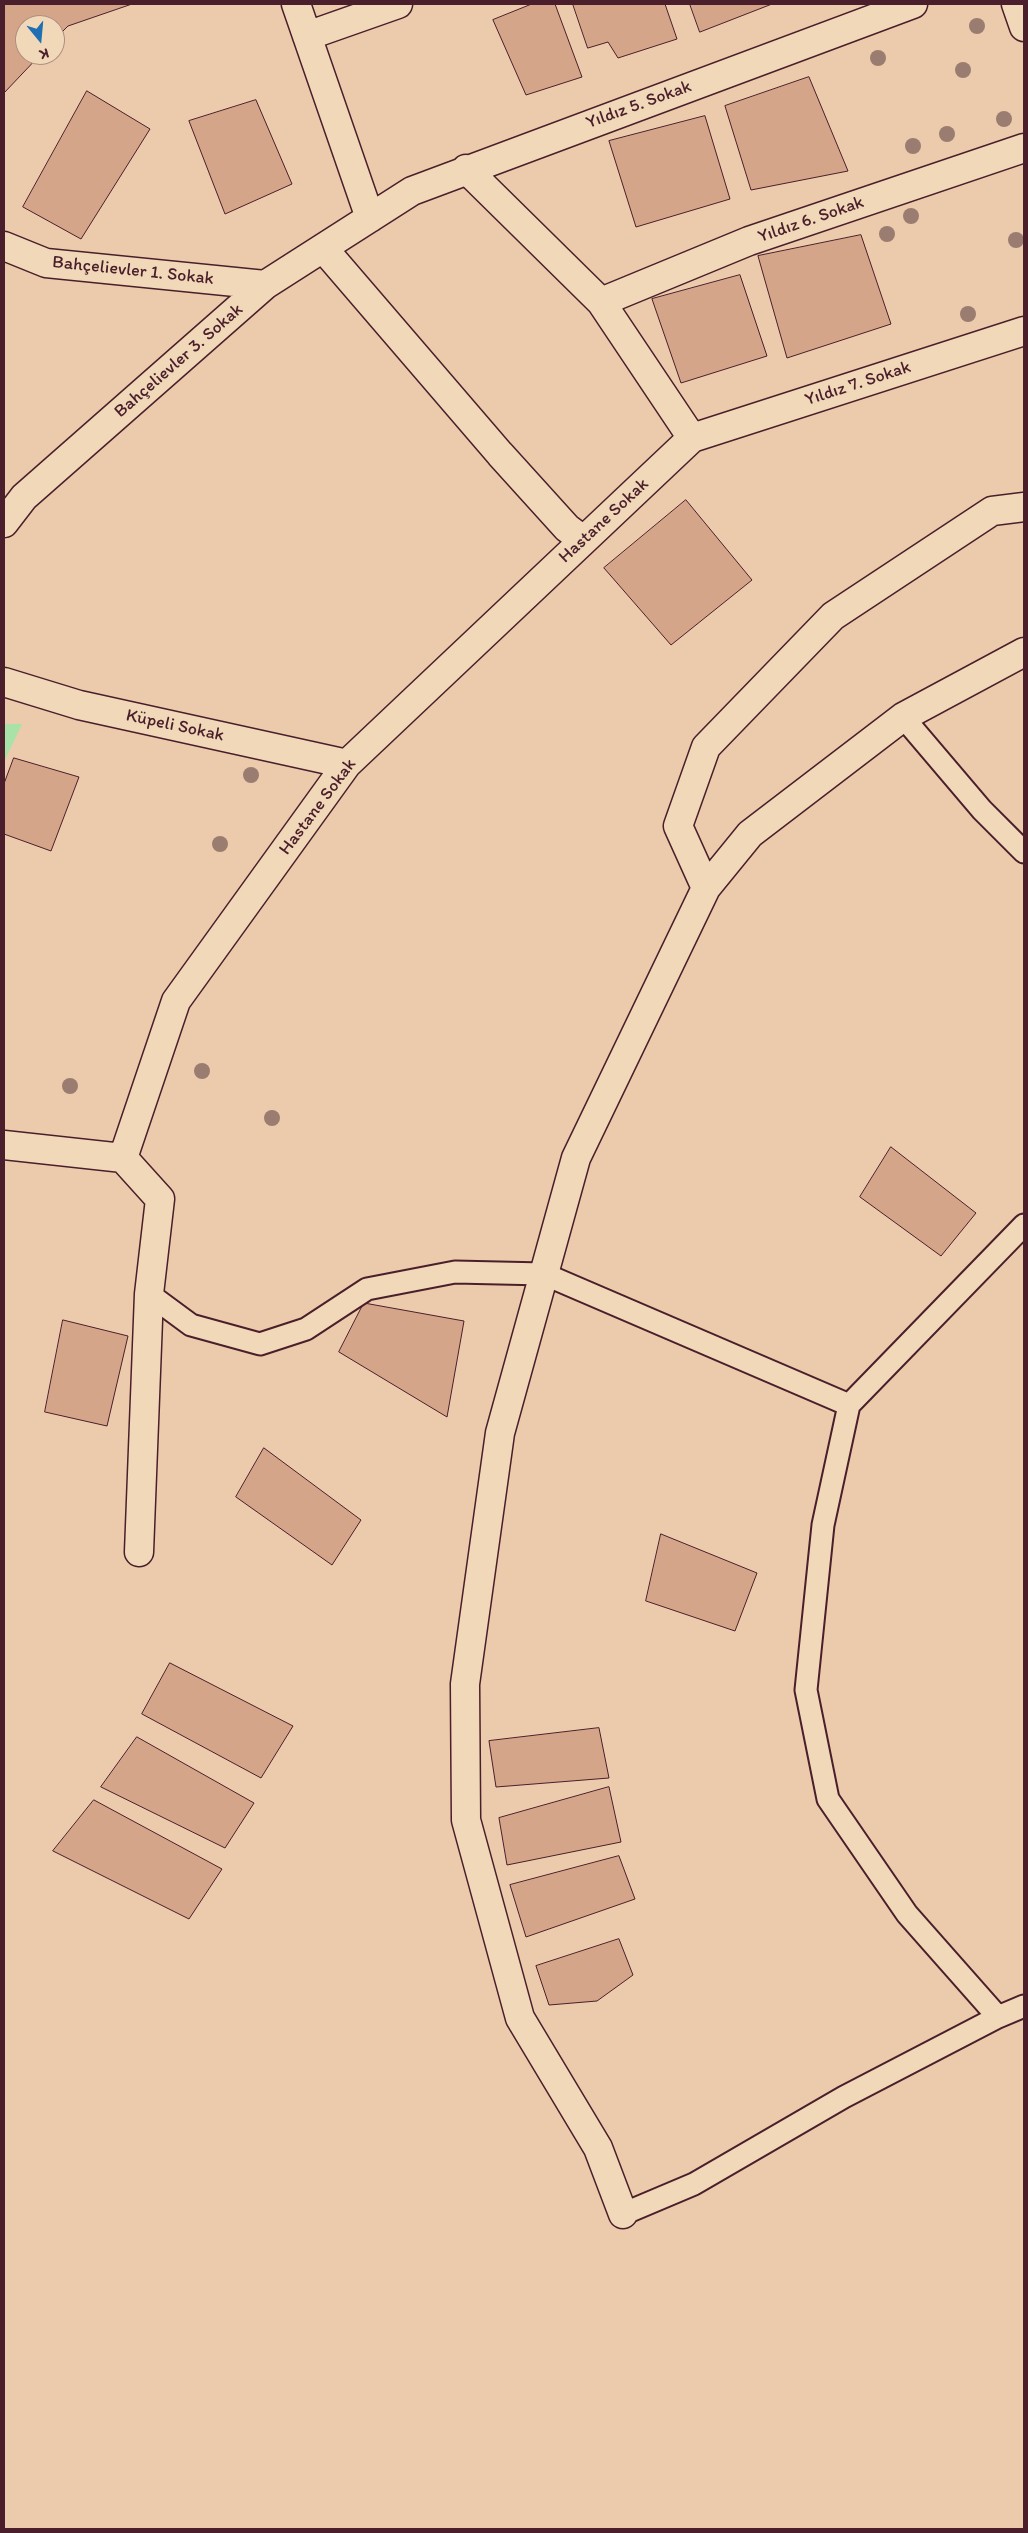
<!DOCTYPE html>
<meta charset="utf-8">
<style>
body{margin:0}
#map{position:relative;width:1028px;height:2533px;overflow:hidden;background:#ebcbac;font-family:Itim,sans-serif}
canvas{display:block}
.frame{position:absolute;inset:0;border:5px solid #4a1f2b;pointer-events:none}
.north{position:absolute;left:15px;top:15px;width:50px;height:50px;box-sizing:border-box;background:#f0d8b8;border:1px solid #ae8e80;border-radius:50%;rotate:163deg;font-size:14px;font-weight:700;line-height:20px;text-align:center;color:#4a1f2b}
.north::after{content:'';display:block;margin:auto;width:18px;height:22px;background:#1f6fb2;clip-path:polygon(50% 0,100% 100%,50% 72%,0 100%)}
</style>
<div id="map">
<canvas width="1028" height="2533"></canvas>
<div class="frame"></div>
<div class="north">K</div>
</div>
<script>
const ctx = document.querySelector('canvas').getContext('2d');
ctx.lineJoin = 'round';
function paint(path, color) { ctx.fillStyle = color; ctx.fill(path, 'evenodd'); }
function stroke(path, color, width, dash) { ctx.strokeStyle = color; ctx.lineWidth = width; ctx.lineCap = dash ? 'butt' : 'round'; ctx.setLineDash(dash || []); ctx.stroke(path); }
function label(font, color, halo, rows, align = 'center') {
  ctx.font = font + ' Itim,sans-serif'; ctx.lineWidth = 4; ctx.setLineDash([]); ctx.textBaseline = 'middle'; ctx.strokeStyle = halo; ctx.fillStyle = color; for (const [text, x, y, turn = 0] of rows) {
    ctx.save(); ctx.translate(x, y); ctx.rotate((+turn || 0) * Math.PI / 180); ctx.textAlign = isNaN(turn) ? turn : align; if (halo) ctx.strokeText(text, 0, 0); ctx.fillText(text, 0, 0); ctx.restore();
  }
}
const green = new Path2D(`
 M 4,724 L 22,724 L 4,762 Z`);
const building = new Path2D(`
 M 6,4 L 132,4 L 68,26 L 55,39 L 55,25 L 25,25 L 25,55 L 40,55 L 4,93 L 4,6 Z
 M 532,4 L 555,4 L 582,77 L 526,95 L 493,20 Z
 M 573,4 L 665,4 L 677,39 L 618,58 L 608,42 L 588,48 Z
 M 690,4 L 772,4 L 700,32 Z
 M 809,77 L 848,171 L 751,190 L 725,106 Z
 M 87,91 L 150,129 L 81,239 L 23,207 Z
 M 256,100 L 292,184 L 225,214 L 189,121 Z
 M 705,116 L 730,199 L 636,227 L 609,141 Z
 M 861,235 L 891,324 L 787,358 L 758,256 Z
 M 740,275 L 767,356 L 681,383 L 652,299 Z
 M 686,500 L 752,580 L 671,645 L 604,568 Z
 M 14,758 L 79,777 L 51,851 L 4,834 L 4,784 Z
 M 891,1147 L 976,1213 L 941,1256 L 860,1197 Z
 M 364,1303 L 464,1321 L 447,1417 L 339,1352 Z
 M 63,1320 L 128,1336 L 107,1426 L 45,1412 Z
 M 264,1448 L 361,1520 L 332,1565 L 236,1497 Z
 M 661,1534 L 757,1573 L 735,1631 L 646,1601 Z
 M 170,1663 L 293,1726 L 261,1778 L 142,1714 Z
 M 599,1728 L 609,1778 L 496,1787 L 489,1741 Z
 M 137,1737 L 254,1803 L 225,1848 L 101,1787 Z
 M 609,1787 L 621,1842 L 507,1865 L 499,1818 Z
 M 94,1800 L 222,1869 L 189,1919 L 53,1851 Z
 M 619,1856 L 635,1899 L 526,1937 L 510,1885 Z
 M 619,1939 L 633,1975 L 597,2001 L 549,2005 L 536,1966 Z`);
const lane = new Path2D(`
 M 903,717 L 982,810 L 1024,852
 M 149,1294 L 191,1325 L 260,1344 L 306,1329 L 367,1289 L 455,1272 L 544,1274 L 849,1405
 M 998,2017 L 907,1914 L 828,1799 L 806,1690 L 823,1525 L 849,1405 L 1024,1225
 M 623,2214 L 694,2184 L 844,2097 L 998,2017 L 1024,2006`);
const street = new Path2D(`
 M 296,4 L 370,218
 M 1016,4 L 1024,27
 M 307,36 L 398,4
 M 466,169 L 601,302 L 692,438
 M 4,246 L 46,263 L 265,285
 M 323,248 L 500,454 L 567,528 L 583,540
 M 601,302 L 749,241 L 1024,148
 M 4,523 L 24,497 L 265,285 L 412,191 L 913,4
 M 4,682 L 79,705 L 347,764
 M 706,888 L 678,826 L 706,747 L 833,616 L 992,511 L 1024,507
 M 4,1145 L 123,1158
 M 123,1158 L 176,1001 L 347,764 L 692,438 L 1024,331
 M 123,1158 L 160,1199 L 149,1294 L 139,1552
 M 623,2214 L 598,2148 L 520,2018 L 466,1820 L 465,1684 L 500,1433 L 576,1158 L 706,888 L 750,834 L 903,717 L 1024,652`);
const trees = [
 [977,26],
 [878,58],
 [963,70],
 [1004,119],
 [947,134],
 [913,146],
 [911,216],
 [887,234],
 [1016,240],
 [968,314],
 [251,775],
 [220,844],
 [202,1071],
 [70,1086],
 [272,1118]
];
const streetNames = [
 ["Yıldız 5. Sokak",639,105,-20],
 ["Yıldız 6. Sokak",811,220,-19],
 ["Bahçelievler 1. Sokak",133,271,6],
 ["Bahçelievler 3. Sokak",179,361,-41],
 ["Yıldız 7. Sokak",858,384,-18],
 ["Hastane Sokak",604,521,-43],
 ["Küpeli Sokak",175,726,12],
 ["Hastane Sokak",318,807,-53]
];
paint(green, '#a8e2a7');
paint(building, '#d5a58a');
stroke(building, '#4a1f2b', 1);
stroke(lane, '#4a1f2b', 25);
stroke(street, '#4a1f2b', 31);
stroke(lane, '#f0d8b8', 21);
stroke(street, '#f0d8b8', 28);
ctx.fillStyle = '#9a7c70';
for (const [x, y] of trees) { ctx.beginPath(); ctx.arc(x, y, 8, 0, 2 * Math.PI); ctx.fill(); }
label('18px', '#4a1f2b', '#f0d8b8', streetNames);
</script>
